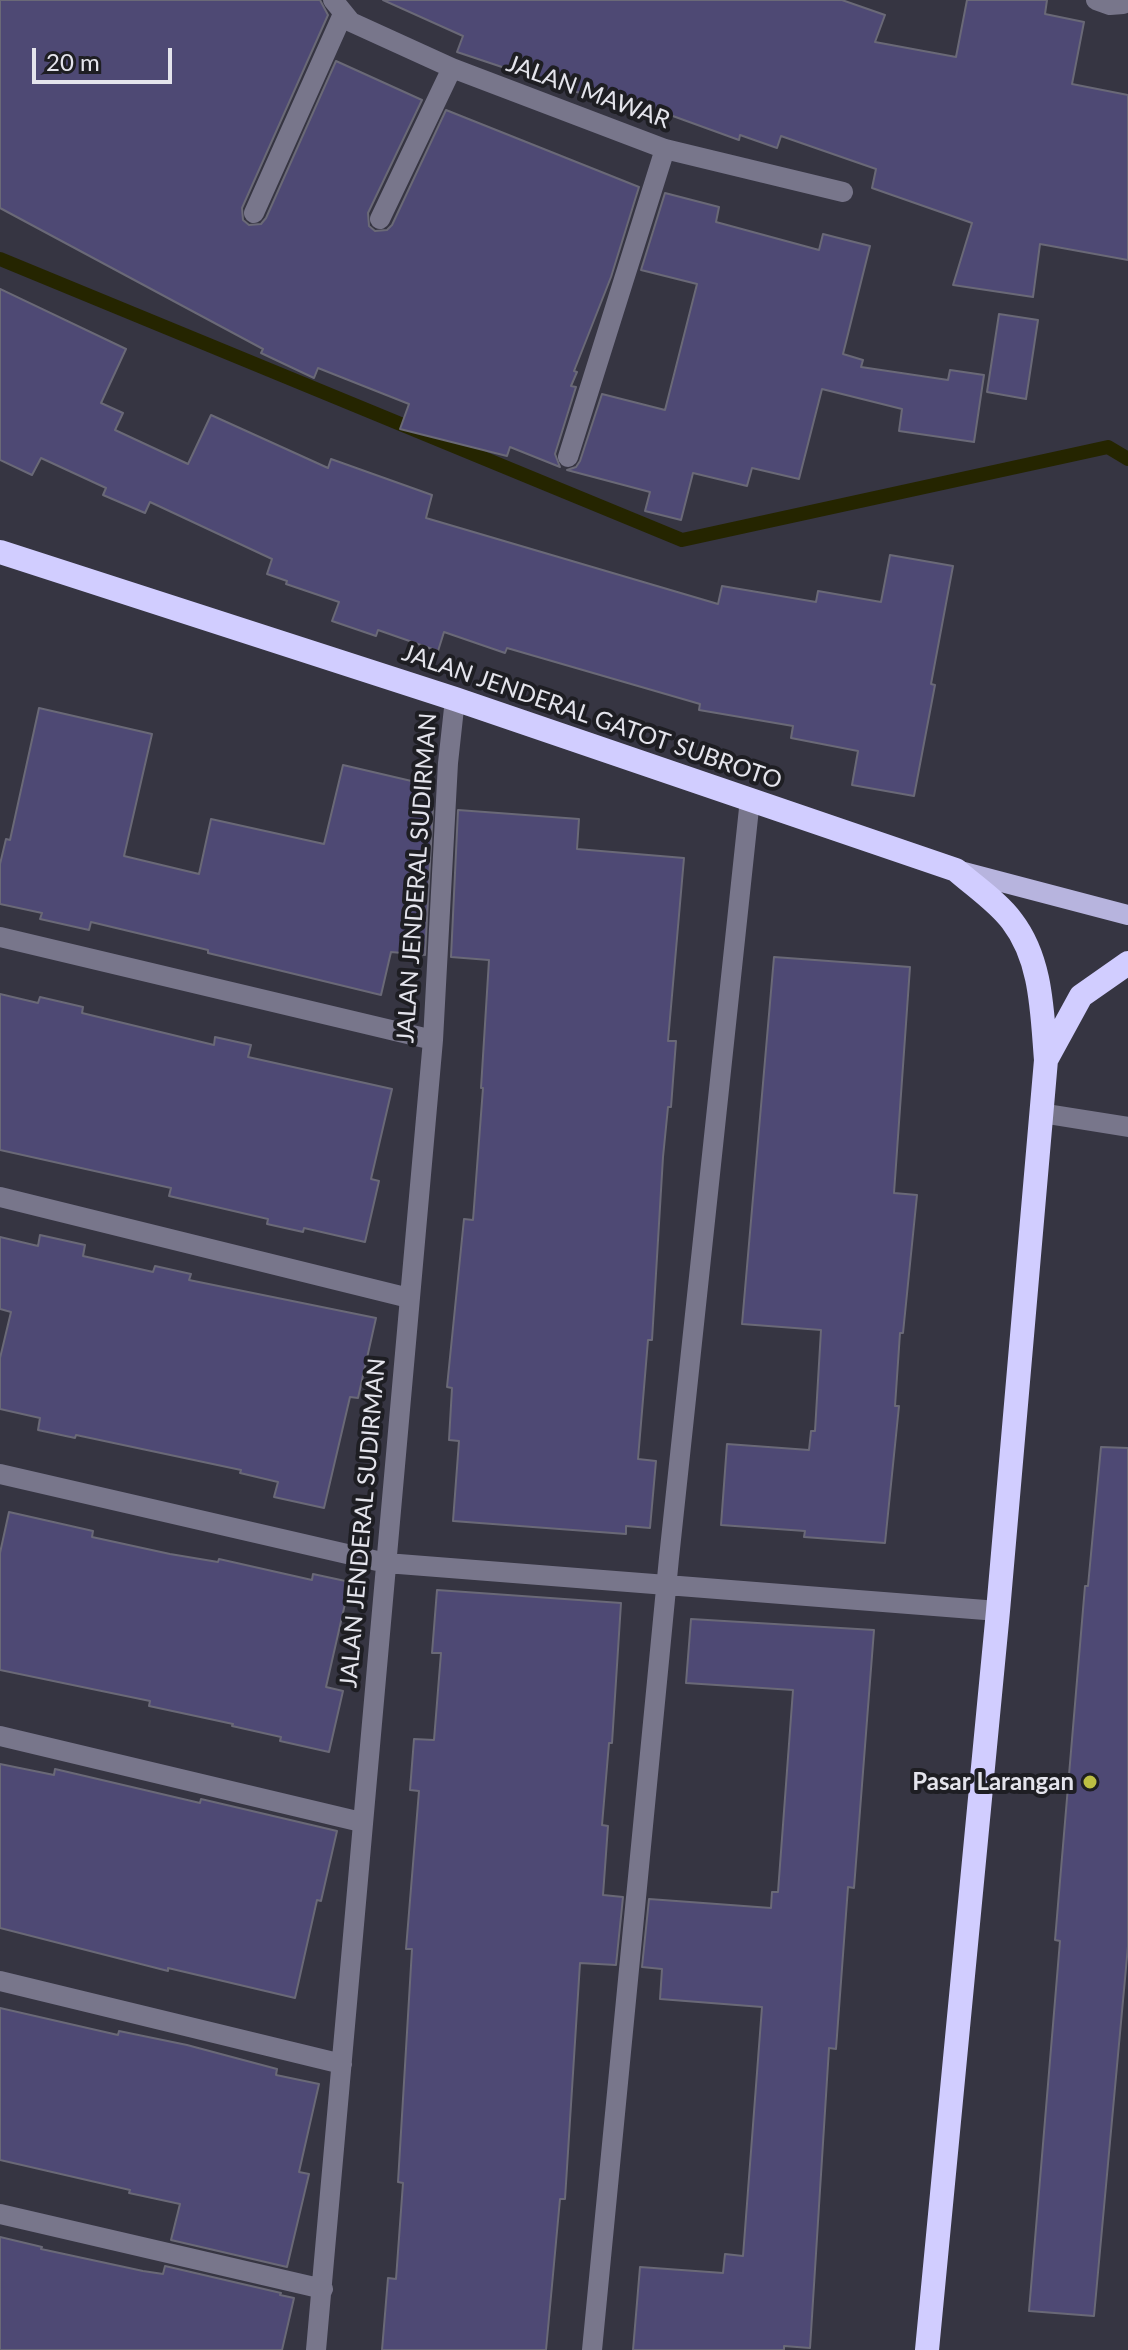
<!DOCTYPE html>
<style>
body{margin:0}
#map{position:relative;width:1128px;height:2350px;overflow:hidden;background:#363542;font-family:Lato,sans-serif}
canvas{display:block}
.scale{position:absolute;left:32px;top:48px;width:140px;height:36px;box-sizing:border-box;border:4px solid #e4e4ec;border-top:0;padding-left:10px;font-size:24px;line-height:28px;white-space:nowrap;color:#e4e4ec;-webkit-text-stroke:6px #1e1e23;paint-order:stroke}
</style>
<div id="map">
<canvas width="1128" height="2350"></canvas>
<div class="scale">20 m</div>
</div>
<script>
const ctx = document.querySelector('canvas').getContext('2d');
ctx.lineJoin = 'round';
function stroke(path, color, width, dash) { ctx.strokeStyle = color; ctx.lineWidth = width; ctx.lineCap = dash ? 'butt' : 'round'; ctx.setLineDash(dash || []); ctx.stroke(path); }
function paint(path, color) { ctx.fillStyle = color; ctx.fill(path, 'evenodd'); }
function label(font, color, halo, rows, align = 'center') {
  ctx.font = font + ' Lato,sans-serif'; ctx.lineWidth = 8; ctx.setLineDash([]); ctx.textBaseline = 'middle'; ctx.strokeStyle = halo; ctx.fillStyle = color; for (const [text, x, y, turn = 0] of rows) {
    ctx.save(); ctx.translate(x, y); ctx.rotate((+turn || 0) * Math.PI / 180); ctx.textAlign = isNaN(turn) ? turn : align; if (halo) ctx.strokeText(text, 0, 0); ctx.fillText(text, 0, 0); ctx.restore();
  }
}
const stream = new Path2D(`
 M 0,259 L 682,540 L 1108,447 L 1128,459`);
const building = new Path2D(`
 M 0,0 L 320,0 L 328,15 L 242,208 L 243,220 L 249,225 L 261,224 L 266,218 L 336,61 L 422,100 L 368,213 L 369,226 L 375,231 L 387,230 L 392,225 L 446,110 L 639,187 L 611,277 L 574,371 L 577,372 L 571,386 L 576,387 L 555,454 L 560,467 L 510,447 L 507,456 L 400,429 L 409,404 L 318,368 L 314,378 L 261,353 L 263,349 L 0,208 Z
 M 383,0 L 842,0 L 885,15 L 875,42 L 956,57 L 967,0 L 1047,0 L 1045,14 L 1084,22 L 1072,84 L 1128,95 L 1128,260 L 1040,244 L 1033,297 L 953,285 L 972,223 L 872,188 L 876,169 L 781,136 L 777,148 L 740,135 L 739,140 L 670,115 L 667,122 L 457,52 L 463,36 Z
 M 665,193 L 719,207 L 716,222 L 819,250 L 823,234 L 870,246 L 843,354 L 863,360 L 861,367 L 948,380 L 950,370 L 984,375 L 974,442 L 899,431 L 902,409 L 822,389 L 799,479 L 752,468 L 747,486 L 693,473 L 681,520 L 645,511 L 650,492 L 567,470 L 576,467 L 580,461 L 602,394 L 665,410 L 697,284 L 641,270 Z
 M 0,289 L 126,349 L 101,403 L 123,413 L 115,430 L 188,464 L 211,415 L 328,468 L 331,459 L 432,495 L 426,518 L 718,604 L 722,586 L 816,602 L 818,591 L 881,602 L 890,555 L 953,566 L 931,684 L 935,685 L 914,796 L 852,785 L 858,751 L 791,738 L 793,726 L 699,710 L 700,704 L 507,648 L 505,653 L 444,632 L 438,651 L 378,630 L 376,636 L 332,621 L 339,602 L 286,584 L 287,581 L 267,574 L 272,559 L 150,502 L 145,513 L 103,495 L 106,488 L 41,458 L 32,475 L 0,460 Z
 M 999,314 L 1038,320 L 1026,399 L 987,392 Z
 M 39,708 L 152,734 L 124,856 L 199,874 L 211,819 L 324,844 L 343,765 L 420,783 L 414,807 L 433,808 L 425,955 L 391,952 L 381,995 L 208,953 L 208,950 L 91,922 L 89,930 L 40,919 L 42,913 L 0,904 L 0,864 L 6,839 L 10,840 Z
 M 458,810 L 579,819 L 577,849 L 684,858 L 668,1041 L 676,1041 L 671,1107 L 668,1107 L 663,1157 L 652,1340 L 648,1340 L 638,1459 L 656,1461 L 650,1528 L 626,1526 L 626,1534 L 453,1521 L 459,1441 L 449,1440 L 452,1388 L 447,1387 L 464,1219 L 473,1220 L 483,1088 L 481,1088 L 489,960 L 451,957 Z
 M 774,957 L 910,967 L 894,1193 L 917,1195 L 903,1333 L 900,1333 L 895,1406 L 899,1406 L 885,1543 L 804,1537 L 805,1531 L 721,1525 L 727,1444 L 809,1450 L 811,1431 L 815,1431 L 821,1330 L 742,1324 Z
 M 0,994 L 38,1003 L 40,997 L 83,1007 L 82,1013 L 214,1045 L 215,1037 L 251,1045 L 248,1057 L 392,1089 L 371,1179 L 379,1181 L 365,1242 L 304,1228 L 303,1232 L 267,1224 L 268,1219 L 169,1196 L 171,1188 L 0,1150 Z
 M 40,1235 L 85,1245 L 83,1256 L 153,1272 L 155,1266 L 191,1274 L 189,1280 L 376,1318 L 358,1398 L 350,1397 L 324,1508 L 274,1497 L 278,1482 L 240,1473 L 241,1470 L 76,1435 L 75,1438 L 38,1430 L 40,1418 L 0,1409 L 0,1358 L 11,1312 L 0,1309 L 0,1237 L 38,1246 Z
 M 1101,1447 L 1128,1448 L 1128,1946 L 1094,2316 L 1029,2311 L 1060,1941 L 1055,1940 L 1085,1586 L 1088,1586 Z
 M 9,1512 L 93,1531 L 92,1537 L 170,1554 L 218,1562 L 219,1559 L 312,1580 L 313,1574 L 350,1582 L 326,1687 L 343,1691 L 329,1752 L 280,1741 L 281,1737 L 232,1726 L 233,1724 L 149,1706 L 150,1701 L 0,1670 L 0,1553 Z
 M 437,1590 L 621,1603 L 612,1743 L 609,1743 L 602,1825 L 608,1826 L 603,1895 L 623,1897 L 616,1965 L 580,1963 L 565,2199 L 560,2199 L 546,2350 L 382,2350 L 388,2278 L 396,2279 L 403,2183 L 398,2182 L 412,1949 L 406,1949 L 419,1791 L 410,1790 L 414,1739 L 434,1740 L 441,1653 L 432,1653 Z
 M 691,1619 L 874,1630 L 854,1888 L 848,1887 L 836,2049 L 829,2048 L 810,2348 L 784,2346 L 784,2350 L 633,2350 L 640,2267 L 723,2273 L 725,2254 L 743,2256 L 762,2007 L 660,1999 L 662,1969 L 642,1967 L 649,1899 L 771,1908 L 772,1892 L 778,1892 L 793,1690 L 686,1683 Z
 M 0,1764 L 54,1775 L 55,1769 L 200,1803 L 201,1799 L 337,1831 L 321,1901 L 317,1900 L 295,1998 L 168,1968 L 168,1971 L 0,1928 Z
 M 0,2008 L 118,2035 L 119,2031 L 187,2045 L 277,2069 L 276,2075 L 319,2084 L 299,2172 L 309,2174 L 287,2267 L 171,2240 L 180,2204 L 129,2193 L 130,2190 L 0,2160 Z
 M 0,2237 L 42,2247 L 41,2249 L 143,2271 L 163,2274 L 165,2266 L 281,2293 L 280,2295 L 294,2298 L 282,2350 L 0,2350 Z`);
const minor = new Path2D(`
 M 333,0 L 351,22 L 452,68 L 665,149 L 843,192
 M 1096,0 L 1110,5 L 1123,4 L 1126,0
 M 254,213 L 343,14
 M 380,219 L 452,68
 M 568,457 L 665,149
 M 0,937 L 433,1040
 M 1041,1113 L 1128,1127
 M 0,1197 L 409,1298
 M 0,1474 L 386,1563 L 998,1611
 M 0,1736 L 361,1822
 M 0,1981 L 342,2064
 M 0,2214 L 323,2289
 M 316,2350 L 433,1040 L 448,763 L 455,699
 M 592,2350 L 669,1558 L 750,799`);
const major = new Path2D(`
 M 960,871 L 1128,915`);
const highway = new Path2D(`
 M 0,552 L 455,699 L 956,870 C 974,886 998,902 1012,921 C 1042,960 1042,1012 1046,1060
 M 927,2350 L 998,1611 L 1046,1060 L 1081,996 L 1128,963`);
const markers = [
 [1090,1782,8,"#bdbf43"]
];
const streetNames = [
 ["JALAN MAWAR",588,92,20],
 ["JALAN JENDERAL GATOT SUBROTO",592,717,19],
 ["JALAN JENDERAL SUDIRMAN",417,878,-86],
 ["JALAN JENDERAL SUDIRMAN",363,1523,-85]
];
const poiNames = [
 ["Pasar Larangan",1074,1782]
];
stroke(stream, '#252500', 14);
paint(building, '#4e4974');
stroke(building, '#6a6977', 2);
stroke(minor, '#78768b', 20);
stroke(major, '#b7b4de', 20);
stroke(highway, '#d1cdff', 24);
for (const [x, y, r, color] of markers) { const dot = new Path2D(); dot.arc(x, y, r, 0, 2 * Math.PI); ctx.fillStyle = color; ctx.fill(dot); stroke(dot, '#1e1e23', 3); }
label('24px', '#e4e4ec', '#1e1e23', streetNames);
label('bold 24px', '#e4e4ec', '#1e1e23', poiNames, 'right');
</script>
